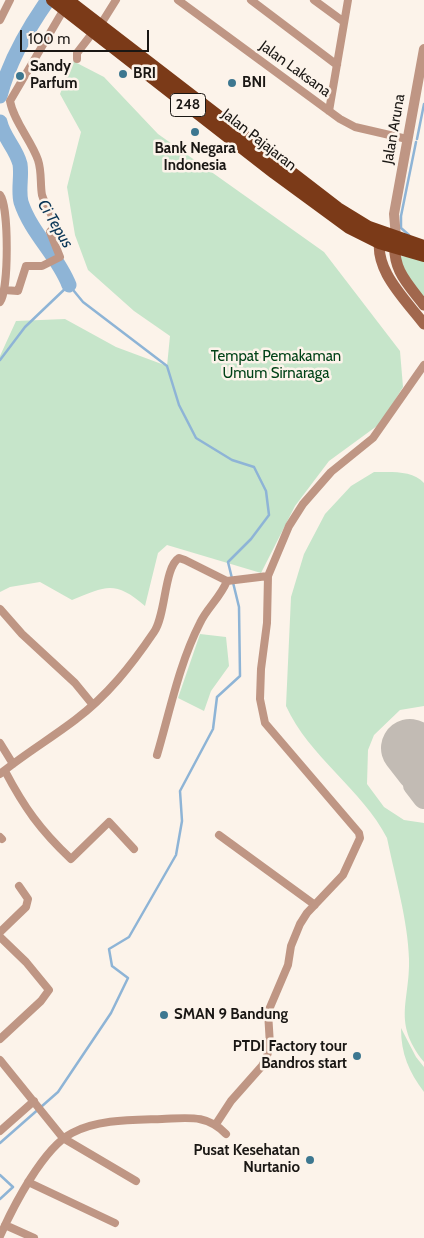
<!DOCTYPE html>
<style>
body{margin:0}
#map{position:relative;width:424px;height:1238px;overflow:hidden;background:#fcf3ea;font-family:Cabin,sans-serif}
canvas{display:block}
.scale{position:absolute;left:20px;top:30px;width:129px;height:22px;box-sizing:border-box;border:2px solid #1a1714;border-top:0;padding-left:6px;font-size:15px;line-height:18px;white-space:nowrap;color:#1a1714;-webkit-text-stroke:4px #fcf3ea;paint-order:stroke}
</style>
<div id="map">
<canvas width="424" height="1238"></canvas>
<div class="scale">100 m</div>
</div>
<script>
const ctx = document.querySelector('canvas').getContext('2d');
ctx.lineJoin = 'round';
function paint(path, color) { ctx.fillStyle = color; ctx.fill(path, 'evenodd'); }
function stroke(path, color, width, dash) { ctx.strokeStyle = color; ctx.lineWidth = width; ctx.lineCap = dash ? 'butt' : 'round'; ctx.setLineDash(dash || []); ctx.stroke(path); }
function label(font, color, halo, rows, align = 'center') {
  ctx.font = font + ' Cabin,sans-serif'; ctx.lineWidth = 5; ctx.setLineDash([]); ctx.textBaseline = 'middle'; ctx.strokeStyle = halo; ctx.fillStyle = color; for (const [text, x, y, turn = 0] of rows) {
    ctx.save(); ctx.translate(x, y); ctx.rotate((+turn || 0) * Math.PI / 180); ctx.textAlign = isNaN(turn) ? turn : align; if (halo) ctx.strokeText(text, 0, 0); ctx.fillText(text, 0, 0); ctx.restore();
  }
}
const green = new Path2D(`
 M 73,61 L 104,77 L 158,134 L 324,252 L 400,351 L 403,387 L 381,423 L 329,461 L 295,506 L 261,573 L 167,545 L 158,553 L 145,606 C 115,580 106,586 72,600 L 40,582 L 10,587 L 0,592 L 0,356 L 16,321 L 65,319 L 116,347 L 167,366 L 170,336 L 134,311 L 88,270 L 75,235 L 67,187 L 81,132 L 60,94 Z
 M 401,256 L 424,260 L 424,300 L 399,267 Z
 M 374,472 C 391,472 413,470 424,483 L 424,706 L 400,710 L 374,735 L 368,750 L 367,784 L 384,807 L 404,820 L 424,823 L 424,1062 C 392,1022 410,1002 409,959 C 408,921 395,877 387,838 C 362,789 309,757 286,706 L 291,597 L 304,554 L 325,514 L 351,486 Z
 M 200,634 L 226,637 L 229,666 L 211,691 L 204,711 L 178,698 Z
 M 401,1028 L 416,1057 L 424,1067 L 424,1092 C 409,1072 401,1054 401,1028 Z`);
const stream = new Path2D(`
 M 417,139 L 424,104
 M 409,235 L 401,228 L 401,216 L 416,142
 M 0,360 L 25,327 L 69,285 L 83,302 L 167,366 L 179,405 L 196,438 L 232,460 L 254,467 L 266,491 L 269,515 L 251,539 L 228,562 L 239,607 L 240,676 L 217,697 L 213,729 L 180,791 L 182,821 L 176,855 L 129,937 L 109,949 L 112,966 L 128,978 L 111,1013 L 58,1092 L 0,1143
 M 0,1175 L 13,1187 L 0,1199`);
const river = new Path2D(`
 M 0,96 C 9,61 27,30 48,0
 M 0,122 C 3,137 16,148 20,164 C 22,176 18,190 21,202 C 31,233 58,256 69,285`);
const taxiway = new Path2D(`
 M 424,759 L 416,772 L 414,785 L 424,798`);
const runway = new Path2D(`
 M 410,748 L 424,766`);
const minor = new Path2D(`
 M 178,0 L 340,119 L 355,127 L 407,139
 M 251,0 L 337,65
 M 314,0 L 344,22
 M 0,20 L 10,0
 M 101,24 L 116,0
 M 77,59 L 77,53 L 94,31
 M 329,111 L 348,0
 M 0,195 C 9,207 9,289 0,302
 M 4,290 L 18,291 L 26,266 L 42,266 L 60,257 L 50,232 L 56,224 C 52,215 45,205 42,195 C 40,184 42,172 38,160 C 31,140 14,122 10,101 L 64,9
 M 0,609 L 22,634 L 75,683 L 93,705
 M 0,743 L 13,764
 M 157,755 C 170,711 179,664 200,623 C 207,608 220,598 227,581
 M 5,771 C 24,807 40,830 71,859 L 109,822 L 134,849
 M 0,774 C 23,755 50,739 75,720 C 107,696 131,666 154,632 C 166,615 164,567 179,558 L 185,560 L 227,581 L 268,576
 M 219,835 L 315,905
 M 0,837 L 2,839
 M 0,932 L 26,907 L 28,899 L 19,886
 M 0,937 L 26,962 L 49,990 L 41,1001 L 0,1039
 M 0,1060 L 63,1138 L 136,1181
 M 216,1124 L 231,1101 L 262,1066 L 267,1056 L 270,1045 L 268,1012 L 288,965 L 291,946 L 300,924 L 307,913 L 343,875 L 360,838 L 359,833 L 265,723 L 260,699 L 261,669 L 267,623 L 268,576 L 289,526 L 303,504 L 331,472 L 373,438 L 424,365
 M 0,1131 L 34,1101
 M 28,1182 L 115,1223
 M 5,1225 L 34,1238
 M 0,1236 C 13,1207 43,1148 72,1133 C 98,1119 133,1120 162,1119 C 188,1118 207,1114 226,1134`);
const tertiary = new Path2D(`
 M 396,237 L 394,214 L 424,49`);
const secondary = new Path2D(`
 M 381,235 C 371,268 406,300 424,324
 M 395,239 C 392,269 406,282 424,305`);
const trunk = new Path2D(`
 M 52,0 L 274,173 L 349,228 L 379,243 L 424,256
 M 68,0 L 338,208 L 369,227 L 424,246`);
const markers = [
 [123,74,5,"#3d7790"],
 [20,76,5,"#3d7790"],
 [232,83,5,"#3d7790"],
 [195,132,5,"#3d7790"],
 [164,1015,5,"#3d7790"],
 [357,1056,5,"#3d7790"],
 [310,1160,5,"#3d7790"]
];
const shields = [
 [188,105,35]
];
const shieldNames = [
 ["248",188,105]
];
const poiNames = [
 ["Sandy",30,67],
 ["Parfum",30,84],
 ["BRI",133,74],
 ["BNI",242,83],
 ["Bank Negara",195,149,"center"],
 ["Indonesia",195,166,"center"],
 ["SMAN 9 Bandung",174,1015],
 ["PTDI Factory tour",347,1047,"right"],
 ["Bandros start",347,1064,"right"],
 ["Pusat Kesehatan",300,1151,"right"],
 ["Nurtanio",300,1168,"right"]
];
const streetNames = [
 ["Jalan Laksana",295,69,36],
 ["Jalan Aruna",394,129,-80],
 ["Jalan Pajajaran",259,140,38]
];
const parkNames = [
 ["Tempat Pemakaman",276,357],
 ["Umum Sirnaraga",276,374]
];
const waterNames = [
 ["Ci Tepus",55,224,59]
];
paint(green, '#c6e5ca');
stroke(stream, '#8eb4d6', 2.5);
stroke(river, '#8eb4d6', 15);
stroke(taxiway, '#c2bbb4', 22);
stroke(runway, '#c2bbb4', 58);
stroke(minor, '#bf9684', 8);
stroke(tertiary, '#bf9684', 10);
stroke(secondary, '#a1674d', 11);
stroke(trunk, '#7b3a18', 12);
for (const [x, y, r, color] of markers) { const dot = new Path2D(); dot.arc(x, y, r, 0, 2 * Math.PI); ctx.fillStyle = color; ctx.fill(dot); stroke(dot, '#fcf3ea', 2); }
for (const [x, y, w] of shields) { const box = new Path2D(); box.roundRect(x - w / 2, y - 11.5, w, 23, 4); ctx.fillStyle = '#fcf3ea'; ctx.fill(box); stroke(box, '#1a1714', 1); }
label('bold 14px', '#1a1714', null, shieldNames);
label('bold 15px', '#1a1714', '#fcf3ea', poiNames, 'left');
label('15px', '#1a1714', '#fcf3ea', streetNames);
label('15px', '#004217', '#fcf3ea', parkNames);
label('italic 16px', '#073455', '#fcf3ea', waterNames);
</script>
